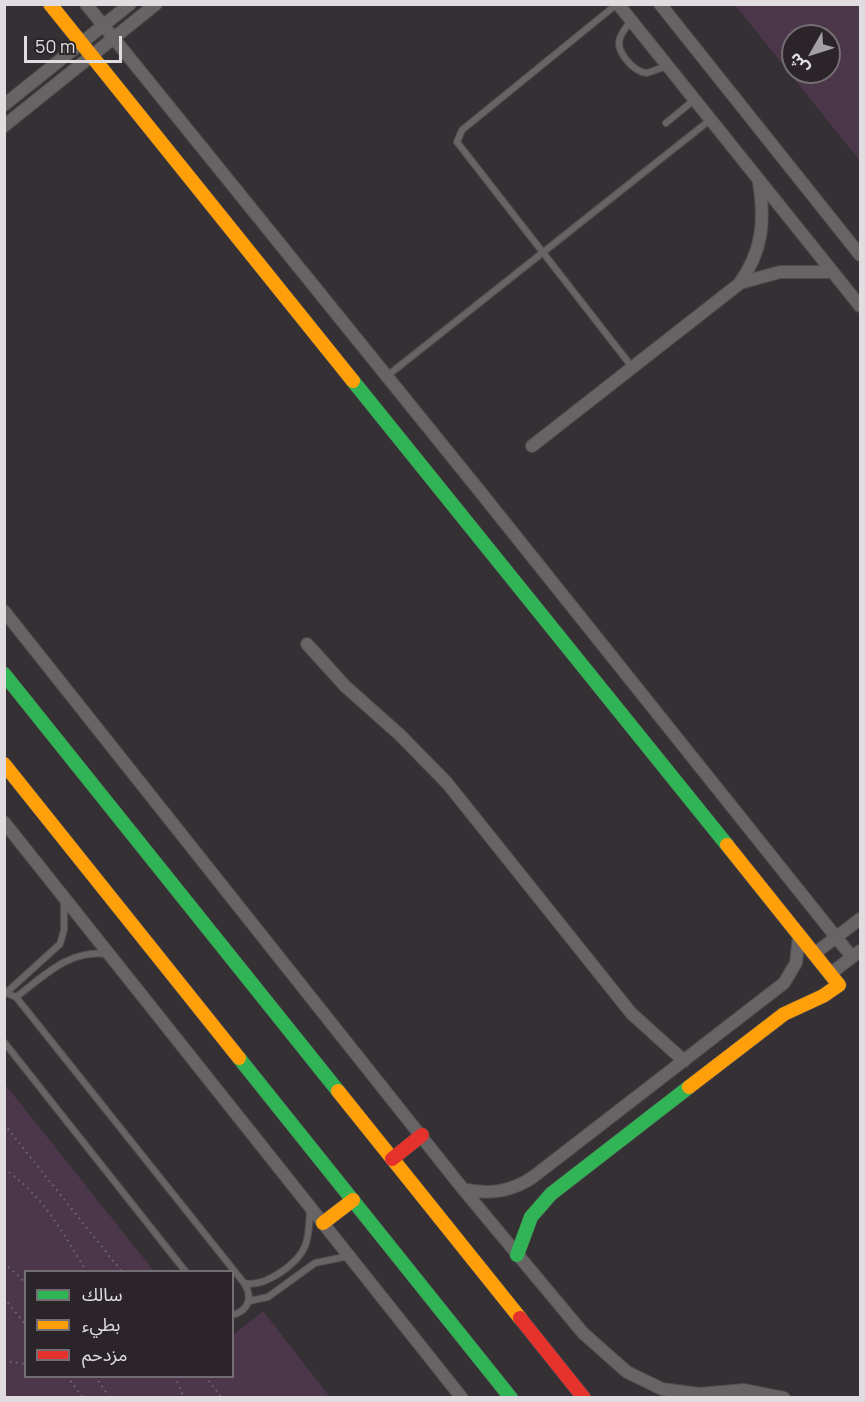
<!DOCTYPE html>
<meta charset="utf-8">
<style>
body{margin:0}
#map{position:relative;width:865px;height:1402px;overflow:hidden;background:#343033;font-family:Manrope,"Noto Sans Arabic",sans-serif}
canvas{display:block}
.frame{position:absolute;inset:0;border:6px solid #e0dce0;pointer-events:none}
.legend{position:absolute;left:24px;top:1270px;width:210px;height:108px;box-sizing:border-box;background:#2b252a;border:2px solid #736e73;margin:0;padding:8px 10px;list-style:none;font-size:18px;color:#e0dce0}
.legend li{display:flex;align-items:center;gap:12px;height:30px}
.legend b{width:30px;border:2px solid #736e73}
.north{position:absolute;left:781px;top:24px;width:60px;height:60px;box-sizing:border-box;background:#2b252a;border:2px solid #736e73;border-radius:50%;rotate:231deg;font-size:16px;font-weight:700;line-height:24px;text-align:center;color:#e0dce0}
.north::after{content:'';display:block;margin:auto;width:21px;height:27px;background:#a4a0a3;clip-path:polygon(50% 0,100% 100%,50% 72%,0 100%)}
.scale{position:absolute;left:24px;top:36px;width:98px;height:27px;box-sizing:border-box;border:3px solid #e0dce0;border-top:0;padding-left:8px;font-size:18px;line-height:21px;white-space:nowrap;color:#e0dce0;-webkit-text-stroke:4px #2b252a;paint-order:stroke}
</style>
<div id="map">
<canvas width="865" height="1402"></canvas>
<div class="frame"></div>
<ul class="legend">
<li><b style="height:8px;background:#30b455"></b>سالك</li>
<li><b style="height:8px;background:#ff9f0a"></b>بطيء</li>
<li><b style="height:8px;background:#e5322d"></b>مزدحم</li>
</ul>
<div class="north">ش</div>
<div class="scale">50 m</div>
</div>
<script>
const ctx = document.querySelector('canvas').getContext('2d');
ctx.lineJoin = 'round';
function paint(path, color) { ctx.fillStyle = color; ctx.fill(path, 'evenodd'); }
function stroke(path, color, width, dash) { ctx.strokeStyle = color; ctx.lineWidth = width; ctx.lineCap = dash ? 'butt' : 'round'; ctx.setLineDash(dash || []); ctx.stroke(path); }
const green = new Path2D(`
 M 735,5 L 860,5 L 860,161 ZM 793,36 L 829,36 L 829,72 L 793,72 Z
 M 4,1083 L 154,1271 L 26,1272 L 26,1376 L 232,1376 L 233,1335 L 263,1311 L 330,1397 L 5,1397 Z`);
const path = new Path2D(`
 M 4,1124 L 122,1272
 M 4,1169 C 43,1194 63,1234 87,1272
 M 4,1263 L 26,1283
 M 4,1298 L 26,1325
 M 4,1361 L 26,1364
 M 67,1376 L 83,1398
 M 95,1376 L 110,1398
 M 175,1376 L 184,1398
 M 205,1376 L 222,1398`);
const lane = new Path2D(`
 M 617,4 L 462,130 L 457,142 L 632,367
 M 631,21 C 627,26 622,32 620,38 C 615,52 634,72 647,73 L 667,66
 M 666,123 L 694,100
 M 387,376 L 710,120
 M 4,992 L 16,997 L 244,1283 C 253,1297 249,1311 232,1315
 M 7,992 L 60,944 L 64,930 L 64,900
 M 16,997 C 44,976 69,949 107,954
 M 4,1042 L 186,1272
 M 245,1283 C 264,1288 298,1264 305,1246 C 310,1234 309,1221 310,1209
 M 249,1301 L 268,1297 L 315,1263 L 349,1256`);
const street = new Path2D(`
 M 86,4 L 478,489 L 852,957
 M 618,4 L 860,306
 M 660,4 L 860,255
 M 4,105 L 130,4
 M 4,126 L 156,4
 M 740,283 L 780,272 L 833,272
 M 532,446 L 739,284 C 763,251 765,221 759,182
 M 4,611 L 463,1189 L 583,1333 L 627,1372 L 662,1389 L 699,1394 L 744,1390 L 784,1398
 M 307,644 L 345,686 L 400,735 L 447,783 L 631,1013 L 684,1061
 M 4,822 L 462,1398
 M 814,954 L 860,919
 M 830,974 L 860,951
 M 463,1189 C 489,1195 511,1192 533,1177 L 784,983 L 796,963 L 799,936`);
const fast = new Path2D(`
 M 353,381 L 727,845
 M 4,674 L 338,1091
 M 239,1058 L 511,1398
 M 517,1255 L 531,1217 L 551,1194 L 689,1087`);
const slow = new Path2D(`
 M 50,4 L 353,381
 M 4,764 L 239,1058
 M 689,1087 L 784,1014 L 823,996 L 839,985 L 727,845
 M 338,1091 L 520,1318
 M 323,1223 L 353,1200`);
const jam = new Path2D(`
 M 392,1159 L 422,1135
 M 520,1318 L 584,1398`);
paint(green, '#4b3749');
stroke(lane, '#4f4c4f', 8);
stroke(street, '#4f4c4f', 14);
stroke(fast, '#4f4c4f', 15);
stroke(slow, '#4f4c4f', 15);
stroke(jam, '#4f4c4f', 15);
stroke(path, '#6f6c6e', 2, [1.5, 4.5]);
stroke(lane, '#676466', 6);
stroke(street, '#676466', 12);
stroke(fast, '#30b455', 14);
stroke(slow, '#ff9f0a', 14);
stroke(jam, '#e5322d', 14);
</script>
